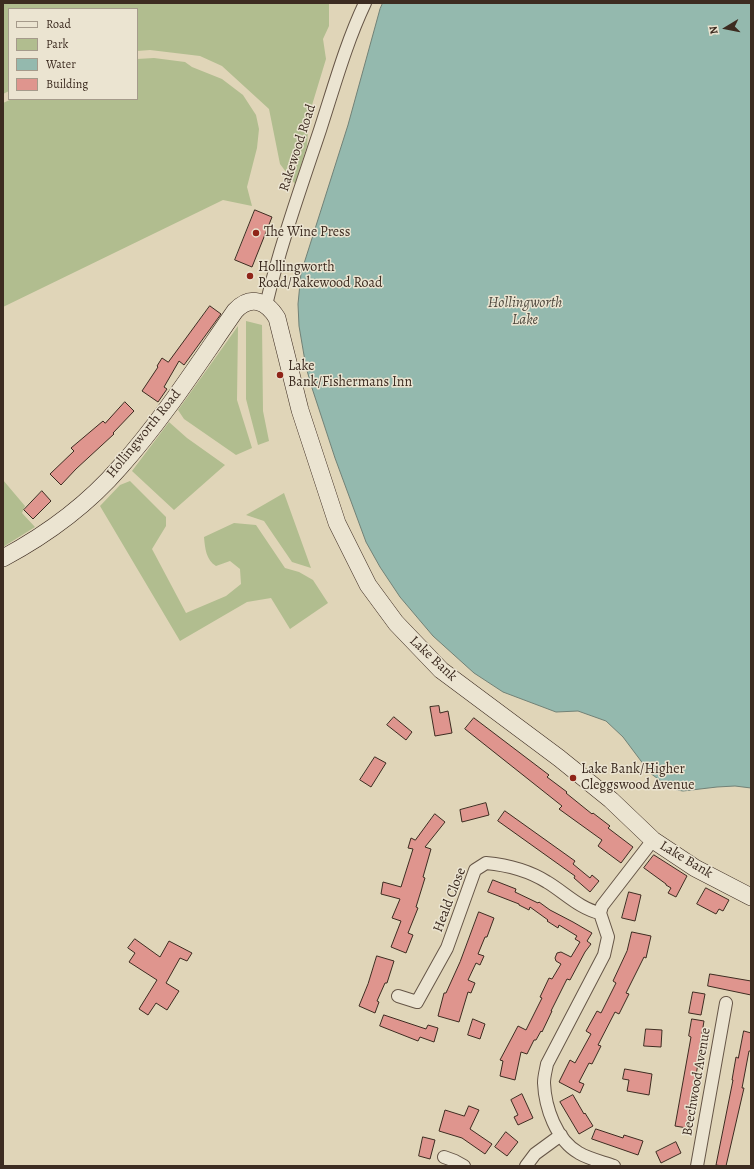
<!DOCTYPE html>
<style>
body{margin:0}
#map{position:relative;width:754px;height:1169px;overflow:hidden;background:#e0d5b8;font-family:Alegreya,serif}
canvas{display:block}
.frame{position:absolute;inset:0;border:4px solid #3d2c21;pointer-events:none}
.legend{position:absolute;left:8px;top:8px;width:130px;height:92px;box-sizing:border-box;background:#ebe4d1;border:1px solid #a59a8b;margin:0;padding:5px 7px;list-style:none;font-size:12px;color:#3d2c21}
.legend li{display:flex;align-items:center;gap:8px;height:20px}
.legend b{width:20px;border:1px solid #a59a8b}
.north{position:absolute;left:706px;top:8px;width:40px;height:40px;-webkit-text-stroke:3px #ebe4d1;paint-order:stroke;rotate:260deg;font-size:11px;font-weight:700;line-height:16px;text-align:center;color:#3d2c21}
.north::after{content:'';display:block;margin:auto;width:14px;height:18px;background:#3d2c21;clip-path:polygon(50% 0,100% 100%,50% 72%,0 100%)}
</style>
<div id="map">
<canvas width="754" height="1169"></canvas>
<div class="frame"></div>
<ul class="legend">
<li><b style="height:5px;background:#ebe4d1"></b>Road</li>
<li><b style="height:11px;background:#b1bd8f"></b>Park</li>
<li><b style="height:11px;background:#94b9ae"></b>Water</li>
<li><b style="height:11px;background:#df958e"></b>Building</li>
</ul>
<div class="north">N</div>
</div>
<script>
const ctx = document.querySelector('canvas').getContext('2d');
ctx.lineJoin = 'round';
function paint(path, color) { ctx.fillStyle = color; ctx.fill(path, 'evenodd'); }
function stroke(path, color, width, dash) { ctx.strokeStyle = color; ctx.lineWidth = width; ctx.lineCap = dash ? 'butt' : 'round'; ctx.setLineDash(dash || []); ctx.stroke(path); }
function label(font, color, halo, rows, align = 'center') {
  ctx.font = font + ' Alegreya,serif'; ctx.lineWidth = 3; ctx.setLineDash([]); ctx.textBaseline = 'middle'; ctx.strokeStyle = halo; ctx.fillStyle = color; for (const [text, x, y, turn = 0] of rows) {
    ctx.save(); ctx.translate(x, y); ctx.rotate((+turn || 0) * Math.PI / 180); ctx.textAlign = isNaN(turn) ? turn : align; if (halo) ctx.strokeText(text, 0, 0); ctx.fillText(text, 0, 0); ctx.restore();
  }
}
const green = new Path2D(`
 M 3,3 L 329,3 L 329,26 L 323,39 L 326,59 L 309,115 L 307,146 L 295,184 L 280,164 L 269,109 L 222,66 L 200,56 L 150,50 L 137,51 L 137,9 L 9,9 L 9,91 L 3,94 Z
 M 154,58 L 185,62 L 192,67 L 222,79 L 243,95 L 256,115 L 259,129 L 257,148 L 247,187 L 252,206 L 223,200 L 3,307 L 3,103 L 12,99 L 137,99 L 137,59 Z
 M 246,321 L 262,325 L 263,411 L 269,441 L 258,445 L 246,399 Z
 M 238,326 L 237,400 L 252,448 L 236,455 L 184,419 L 178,410 Z
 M 169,422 L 187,438 L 225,465 L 174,510 L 132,471 Z
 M 3,480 L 25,506 L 22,513 L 35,527 L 3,547 Z
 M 130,481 L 166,517 L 166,526 L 152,549 L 186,613 L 226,596 L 241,584 L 240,569 L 230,561 L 216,566 C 206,560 205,548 204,537 L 234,523 L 256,525 L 285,568 L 299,572 L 313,580 L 328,603 L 290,629 L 271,598 L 247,602 L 180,641 L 100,506 L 120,485 Z
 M 284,493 L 311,568 L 292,562 L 264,521 L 246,515 Z`);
const water = new Path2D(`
 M 383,3 L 751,3 L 751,788 L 735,786 L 717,787 L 683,791 L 677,790 L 665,784 L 650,773 L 623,737 L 606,721 L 578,711 L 556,712 L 503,692 L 474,673 L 433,636 L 400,597 L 380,567 L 366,542 L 335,458 L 312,388 L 306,367 L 299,326 L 298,304 L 301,273 L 348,125 L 380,9 Z`);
const building = new Path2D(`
 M 255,210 L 272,217 L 252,267 L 235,260 Z
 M 210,306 L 221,314 L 184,365 L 179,361 L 164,387 L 167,389 L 158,402 L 142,391 L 158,367 L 157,366 L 162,358 L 168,362 Z
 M 125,402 L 134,411 L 113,433 L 114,434 L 76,469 L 61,485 L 50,474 L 74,451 L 71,448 L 103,421 L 105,423 Z
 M 42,491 L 51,501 L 33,519 L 24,510 Z
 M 439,706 L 440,713 L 448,711 L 452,733 L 435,736 L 430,707 Z
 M 394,717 L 412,732 L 406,740 L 387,725 Z
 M 474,718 L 549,775 L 547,777 L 567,792 L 566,793 L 592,814 L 593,813 L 610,826 L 608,828 L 633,847 L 621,863 L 598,846 L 602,840 L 559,809 L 562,806 L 465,729 Z
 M 375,757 L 386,763 L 371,787 L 360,780 Z
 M 486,803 L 489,815 L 462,822 L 460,810 Z
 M 505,811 L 575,861 L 573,864 L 590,878 L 592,875 L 599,881 L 590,892 L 574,878 L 575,876 L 498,821 Z
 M 435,814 L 445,822 L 425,847 L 431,849 L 423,877 L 425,878 L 416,907 L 418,908 L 408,933 L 413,935 L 406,953 L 391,947 L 401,921 L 392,918 L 400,899 L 381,894 L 383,882 L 401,887 L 413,849 L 408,848 L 411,838 L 415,840 Z
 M 654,855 L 687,876 L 676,897 L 668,893 L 671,888 L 666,885 L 666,884 L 644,868 Z
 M 493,880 L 516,889 L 515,892 L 538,903 L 539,902 L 550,910 L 573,922 L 592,933 L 587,941 L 591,944 L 585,952 L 570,980 L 567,979 L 551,1011 L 552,1011 L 542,1032 L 541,1031 L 536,1040 L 534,1040 L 527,1054 L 521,1052 L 515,1080 L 500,1076 L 503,1061 L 500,1060 L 518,1026 L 526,1030 L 542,998 L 540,997 L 549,978 L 552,979 L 561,964 L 556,961 L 555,958 L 557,953 L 561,952 L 571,957 L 580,942 L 575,939 L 577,936 L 559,925 L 558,928 L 547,921 L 548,920 L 530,907 L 529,910 L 519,905 L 519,904 L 488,892 Z
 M 706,888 L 729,900 L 723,911 L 719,909 L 716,914 L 697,904 Z
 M 629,892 L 641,895 L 635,921 L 622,918 Z
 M 479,912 L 494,918 L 487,937 L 485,937 L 478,954 L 484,956 L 480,965 L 476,963 L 468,980 L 475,983 L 471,993 L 468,992 L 459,1022 L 438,1016 L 444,993 L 446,993 L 460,962 Z
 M 632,932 L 651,936 L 646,958 L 644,957 L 626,993 L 629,994 L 619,1014 L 615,1012 L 598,1045 L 601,1046 L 592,1064 L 589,1063 L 579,1082 L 584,1084 L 580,1093 L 559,1082 L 570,1060 L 575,1063 L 591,1034 L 586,1031 L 597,1011 L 601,1013 L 616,983 L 613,981 L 627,951 Z
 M 135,939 L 160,957 L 169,941 L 192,953 L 187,961 L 180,958 L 166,983 L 179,991 L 167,1010 L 156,1003 L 148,1015 L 139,1009 L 157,980 L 129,962 L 135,953 L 128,948 Z
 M 377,956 L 394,961 L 387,983 L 385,983 L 377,1001 L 379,1002 L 375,1013 L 359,1006 L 368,984 Z
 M 710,974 L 751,981 L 751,995 L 708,986 Z
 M 693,992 L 705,994 L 701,1015 L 689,1013 Z
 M 384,1015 L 426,1029 L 428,1025 L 438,1028 L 434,1042 L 420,1037 L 418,1041 L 380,1026 Z
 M 473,1019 L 485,1024 L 480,1039 L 468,1035 Z
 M 692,1019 L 704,1021 L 700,1045 L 701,1046 L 687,1128 L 675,1126 L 691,1037 L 689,1036 Z
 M 646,1029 L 662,1030 L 661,1047 L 644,1046 Z
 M 744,1031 L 751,1033 L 751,1051 L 749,1051 L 742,1088 L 744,1088 L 726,1166 L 722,1166 L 716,1165 L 733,1080 L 732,1080 L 736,1057 L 738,1058 Z
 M 625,1069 L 652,1074 L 649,1095 L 627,1091 L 629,1080 L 623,1079 Z
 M 522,1094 L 533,1118 L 518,1125 L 514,1117 L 518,1115 L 511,1100 Z
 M 573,1095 L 584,1114 L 585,1113 L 593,1126 L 579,1134 L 560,1102 Z
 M 469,1106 L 479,1110 L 470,1129 L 492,1144 L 485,1154 L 462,1138 L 439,1131 L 445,1110 L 464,1116 Z
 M 596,1129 L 623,1138 L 624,1135 L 643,1141 L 638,1155 L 592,1139 Z
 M 506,1132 L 518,1142 L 507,1156 L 495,1147 Z
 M 423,1137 L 435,1140 L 430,1159 L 419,1156 Z
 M 676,1142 L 681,1153 L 661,1163 L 656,1152 Z`);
const minor = new Path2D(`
 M 266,305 C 280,246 301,187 320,130 C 334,87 346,43 365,3
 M 398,996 L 417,1002 L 447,948 L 475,870 L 486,863 C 507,865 528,870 547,882 C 564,892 580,909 600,913
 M 444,1157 L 455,1161 L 464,1166
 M 526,1166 L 535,1154 L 561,1135
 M 614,1166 C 603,1162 589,1159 579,1153 C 556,1140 545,1107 544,1083 C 544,1076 546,1070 547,1064 L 604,955 L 608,937 L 600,913 L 602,906 L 653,840
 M 697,1166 L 726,1003`);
const secondary = new Path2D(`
 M 3,558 C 46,535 88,504 120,467 C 163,419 198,364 235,311 C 250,295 266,300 277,318 L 300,410 L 337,523 L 368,585 L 396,623 L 441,670 L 559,758 L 611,800 L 653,840 L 695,868 L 751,897`);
const markers = [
 [256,233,4,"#8f2418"],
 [250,276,4,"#8f2418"],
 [280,375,4,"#8f2418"],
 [573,778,4,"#8f2418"]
];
const streetNames = [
 ["Rakewood Road",298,148,-72],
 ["Hollingworth Road",144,434,-51],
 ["Lake Bank",433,659,43],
 ["Lake Bank",686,860,31],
 ["Heald Close",450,900,-69],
 ["Beechwood Avenue",697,1082,-80]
];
const poiNames = [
 ["The Wine Press",264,233],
 ["Hollingworth",258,268],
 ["Road/Rakewood Road",258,284],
 ["Lake",288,367],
 ["Bank/Fishermans Inn",288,383],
 ["Lake Bank/Higher",581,770],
 ["Cleggswood Avenue",581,786]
];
const waterNames = [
 ["Hollingworth",525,303],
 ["Lake",525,320]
];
paint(green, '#b1bd8f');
paint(water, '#94b9ae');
stroke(water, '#718176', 1);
paint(building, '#df958e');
stroke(building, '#3d2c21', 1);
stroke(minor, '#665647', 14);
stroke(secondary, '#3d2c21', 18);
stroke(minor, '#ebe4d1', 12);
stroke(secondary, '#ebe4d1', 17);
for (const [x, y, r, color] of markers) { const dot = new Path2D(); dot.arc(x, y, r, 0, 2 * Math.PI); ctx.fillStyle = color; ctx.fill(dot); stroke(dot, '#ebe4d1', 1.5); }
label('14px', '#3d2c21', '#ebe4d1', streetNames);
label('14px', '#3d2c21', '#ebe4d1', poiNames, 'left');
label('italic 15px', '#4e483d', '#ebe4d1', waterNames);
</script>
